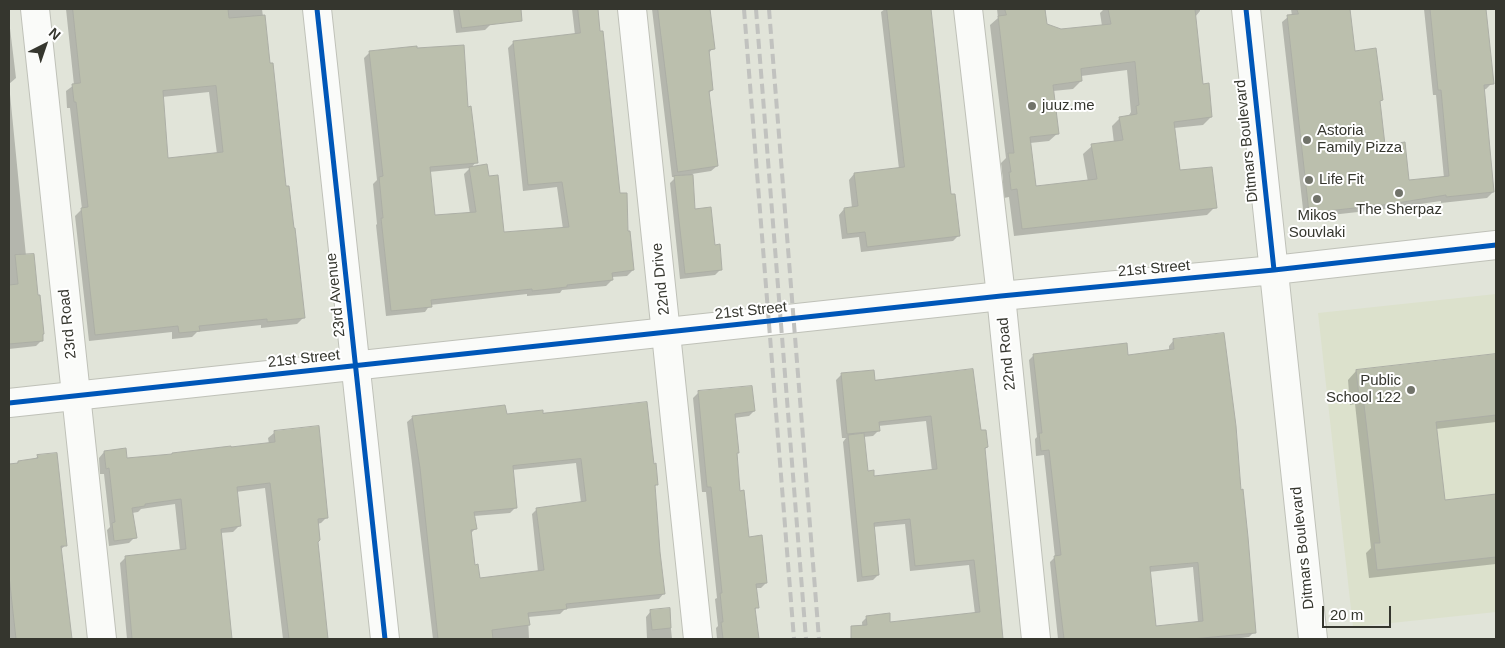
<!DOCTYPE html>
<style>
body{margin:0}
#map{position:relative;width:1505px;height:648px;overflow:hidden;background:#e1e4d9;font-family:Arial,sans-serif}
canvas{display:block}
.frame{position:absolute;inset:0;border:10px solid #35362e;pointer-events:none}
.north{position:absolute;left:20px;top:20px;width:50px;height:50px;-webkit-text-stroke:4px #fff;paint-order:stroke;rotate:41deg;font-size:14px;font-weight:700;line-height:20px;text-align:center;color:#35362e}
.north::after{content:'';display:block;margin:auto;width:18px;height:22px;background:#35362e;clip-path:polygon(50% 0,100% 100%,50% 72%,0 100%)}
.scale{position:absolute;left:1322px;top:606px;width:69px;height:22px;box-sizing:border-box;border:2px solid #35362e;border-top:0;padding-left:6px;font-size:15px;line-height:18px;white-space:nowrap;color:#35362e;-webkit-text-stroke:4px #fff;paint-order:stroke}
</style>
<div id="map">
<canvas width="1505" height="648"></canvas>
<div class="frame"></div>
<div class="north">N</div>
<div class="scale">20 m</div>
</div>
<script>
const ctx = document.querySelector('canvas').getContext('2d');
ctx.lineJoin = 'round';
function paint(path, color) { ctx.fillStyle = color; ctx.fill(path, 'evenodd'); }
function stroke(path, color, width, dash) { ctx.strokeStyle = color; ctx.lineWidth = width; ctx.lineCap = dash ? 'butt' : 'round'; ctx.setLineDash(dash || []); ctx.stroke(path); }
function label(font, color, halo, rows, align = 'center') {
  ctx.font = font + ' Arial,sans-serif'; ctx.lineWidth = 4; ctx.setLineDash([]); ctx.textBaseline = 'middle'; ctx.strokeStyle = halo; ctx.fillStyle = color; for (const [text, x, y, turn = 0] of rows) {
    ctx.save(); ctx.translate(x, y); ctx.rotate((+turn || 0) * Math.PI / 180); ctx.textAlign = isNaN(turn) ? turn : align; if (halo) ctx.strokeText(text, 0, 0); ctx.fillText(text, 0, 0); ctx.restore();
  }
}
const built = new Path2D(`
 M 1496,294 L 1496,612 L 1353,627 L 1318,313 Z`);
const shadow = new Path2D(`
 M 66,9 L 262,9 L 285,187 L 303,318 L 297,324 L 261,328 L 261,325 L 197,332 L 192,337 L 172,339 L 172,332 L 89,341 L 75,216 L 82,209 L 70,108 L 67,108 L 66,91 L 74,85 ZM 209,92 L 217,154 L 167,159 L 162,97 Z
 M 453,9 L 489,9 L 491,24 L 485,30 L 456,33 Z
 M 572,9 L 596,9 L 619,194 L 633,270 L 627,276 L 612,277 L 612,280 L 606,286 L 562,290 L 560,293 L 527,296 L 527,294 L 430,305 L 425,312 L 386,316 L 376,225 L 377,224 L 373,184 L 377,180 L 364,58 L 370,52 L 467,108 L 476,162 L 471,168 L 503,233 L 563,229 L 557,187 L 523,191 L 508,48 L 514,42 L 575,35 ZM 470,168 L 464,174 L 470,214 L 434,217 L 429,172 Z
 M 652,9 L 708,9 L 713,48 L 708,54 L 712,90 L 708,94 L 717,166 L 711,171 L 692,174 L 694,210 L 714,246 L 721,269 L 715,275 L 680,279 L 670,183 L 676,177 L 672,177 Z
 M 885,9 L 930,9 L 950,196 L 958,236 L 953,241 L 861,252 L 859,237 L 842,239 L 839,215 L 844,209 L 852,208 L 849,180 L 854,174 L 899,169 L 881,12 Z
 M 997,9 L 1044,9 L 1046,25 L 1061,31 L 1102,26 L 1100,13 L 1104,9 L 1200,9 L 1200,11 L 1195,17 L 1202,85 L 1211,117 L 1203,125 L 1174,128 L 1179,172 L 1215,207 L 1207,215 L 1014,236 L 1009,197 L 1004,198 L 1002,182 L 1003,180 L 1001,163 L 1006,158 L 990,25 L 998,18 ZM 1127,70 L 1131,112 L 1128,117 L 1120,118 L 1112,126 L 1114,143 L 1092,146 L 1083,154 L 1088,182 L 1035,188 L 1030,143 L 1049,141 L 1058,133 L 1053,91 L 1073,89 L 1081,81 L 1081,76 Z
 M 1291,9 L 1349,9 L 1354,52 L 1381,100 L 1379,103 L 1384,146 L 1408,182 L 1444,178 L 1436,95 L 1433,95 L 1424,9 L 1485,9 L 1492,83 L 1486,89 L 1483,90 L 1493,192 L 1487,198 L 1441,203 L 1441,201 L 1385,209 L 1304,218 L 1282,22 L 1288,17 L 1292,16 Z
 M 9,20 L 16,78 L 9,84 L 26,256 L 42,340 L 36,346 L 9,349 Z
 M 1174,340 L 1254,632 L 1249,637 L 1233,639 L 1058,639 L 1050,562 L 1055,557 L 1044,455 L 1036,456 L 1035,439 L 1037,437 L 1029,360 L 1034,355 L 1127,356 L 1169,351 L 1169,346 ZM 1193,567 L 1198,622 L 1155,627 L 1149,572 Z
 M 1496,355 L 1496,422 L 1436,429 L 1444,502 L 1496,496 L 1496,564 L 1369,578 L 1366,553 L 1371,548 L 1355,404 L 1350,405 L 1348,380 L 1356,371 Z
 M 841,375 L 874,381 L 980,432 L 987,447 L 984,450 L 1002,639 L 863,639 L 862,622 L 867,617 L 889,624 L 975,614 L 969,565 L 910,571 L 905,524 L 873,527 L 878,575 L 873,580 L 857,582 L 843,442 L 846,438 L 842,438 L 836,380 ZM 926,421 L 932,471 L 873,477 L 867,472 L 863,437 L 873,436 L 879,430 L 878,426 Z
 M 698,393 L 754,411 L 749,416 L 734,418 L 739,492 L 748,538 L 766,583 L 761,588 L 756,588 L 757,607 L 754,611 L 758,639 L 717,639 L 716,628 L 718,626 L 715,599 L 717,598 L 706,492 L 702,492 L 693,398 Z
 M 542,414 L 653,465 L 657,484 L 654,487 L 659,552 L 664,593 L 659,599 L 565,609 L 560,614 L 528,617 L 529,639 L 433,639 L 407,422 L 413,417 ZM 576,463 L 581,503 L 537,509 L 532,514 L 538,572 L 479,579 L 473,566 L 470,534 L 475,529 L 474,516 L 510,513 L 515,508 L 512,470 Z
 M 274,433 L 327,517 L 321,523 L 317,524 L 317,542 L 327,639 L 283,639 L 265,488 L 236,492 L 239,526 L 233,532 L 220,533 L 231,639 L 127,639 L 120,563 L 126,557 L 180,551 L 175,504 L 141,509 L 138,512 L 132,513 L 135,537 L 129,543 L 109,546 L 107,530 L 110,527 L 104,474 L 100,474 L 99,458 L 104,452 L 126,460 L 269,444 L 268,438 Z
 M 38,456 L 66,545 L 60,550 L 70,639 L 9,639 L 9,465 L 16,464 L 18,462 L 34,460 Z
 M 669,610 L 672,639 L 647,639 L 646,617 L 651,611 Z`);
const building = new Path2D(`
 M 73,9 L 228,9 L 229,18 L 265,15 L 270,63 L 273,63 L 286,186 L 289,186 L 294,228 L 295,228 L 305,318 L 267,322 L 267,319 L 199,326 L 200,331 L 179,333 L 178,326 L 95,335 L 81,208 L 88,207 L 76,102 L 74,102 L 72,84 L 80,83 ZM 216,86 L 223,152 L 168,158 L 163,91 Z
 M 459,9 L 521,9 L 522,21 L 462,28 Z
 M 578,9 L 598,9 L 600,31 L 603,31 L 620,193 L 627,193 L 628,231 L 630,231 L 634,270 L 612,273 L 613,280 L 567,285 L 567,287 L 532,291 L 532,289 L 431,300 L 432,307 L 391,311 L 381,218 L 383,218 L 379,177 L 383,176 L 369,51 L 417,46 L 417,48 L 464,45 L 468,107 L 471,106 L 478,163 L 430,167 L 435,215 L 476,212 L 469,167 L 487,164 L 489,176 L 498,175 L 504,232 L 569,227 L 562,182 L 528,185 L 513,41 L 580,33 Z
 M 658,9 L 710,9 L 715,49 L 709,50 L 713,90 L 709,91 L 718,166 L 678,172 Z
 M 887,9 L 931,9 L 951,194 L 955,194 L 960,236 L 867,247 L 865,232 L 847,234 L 844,208 L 858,206 L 854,173 L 904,167 Z
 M 1005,9 L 1045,9 L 1047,24 L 1061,29 L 1111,24 L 1108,9 L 1195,9 L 1203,84 L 1209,83 L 1212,117 L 1174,122 L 1180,170 L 1212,167 L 1217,208 L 1022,229 L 1017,189 L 1011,190 L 1009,172 L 1011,172 L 1008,153 L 1014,153 L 998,16 L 1006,15 ZM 1135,62 L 1139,105 L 1136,106 L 1137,114 L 1119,117 L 1123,140 L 1091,144 L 1097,179 L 1036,186 L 1030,137 L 1059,134 L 1053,85 L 1082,81 L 1081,69 Z
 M 1297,9 L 1350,9 L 1355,51 L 1376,48 L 1383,100 L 1380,101 L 1385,145 L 1405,142 L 1409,180 L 1449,176 L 1441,90 L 1438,90 L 1430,9 L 1486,9 L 1494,84 L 1484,85 L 1494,192 L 1446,197 L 1446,195 L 1391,204 L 1309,213 L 1287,15 L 1298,14 Z
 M 693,175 L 695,209 L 711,207 L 715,245 L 720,244 L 722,270 L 685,274 L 674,176 Z
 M 34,254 L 38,295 L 40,295 L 44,334 L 43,334 L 43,341 L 9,344 L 9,285 L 18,284 L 15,255 Z
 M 1224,333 L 1236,426 L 1241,490 L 1243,489 L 1248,537 L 1256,633 L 1192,639 L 1064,639 L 1054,556 L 1061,555 L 1049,450 L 1041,451 L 1039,433 L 1042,433 L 1033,354 L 1127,343 L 1128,355 L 1174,349 L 1173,339 ZM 1198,563 L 1203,621 L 1156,626 L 1150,567 Z
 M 1496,354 L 1496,415 L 1436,422 L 1445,500 L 1496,494 L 1496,557 L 1377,570 L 1374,543 L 1380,543 L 1363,396 L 1359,396 L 1356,370 Z
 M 973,369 L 981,430 L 986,430 L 988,447 L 985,448 L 1003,639 L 851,639 L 851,626 L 867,625 L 866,616 L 890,613 L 890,622 L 980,612 L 974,560 L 915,566 L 910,519 L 874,523 L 879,575 L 862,577 L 848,435 L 864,433 L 868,471 L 874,470 L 874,476 L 937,469 L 931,416 L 879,422 L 880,431 L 847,434 L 841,373 L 874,370 L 875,380 Z
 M 752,386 L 755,411 L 735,414 L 739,453 L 737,453 L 740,491 L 744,490 L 749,537 L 762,535 L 767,583 L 756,584 L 759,608 L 755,608 L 759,639 L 723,639 L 721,622 L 723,622 L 720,593 L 722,593 L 711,487 L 707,487 L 698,391 Z
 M 647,402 L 654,464 L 656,463 L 658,485 L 655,485 L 660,552 L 665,594 L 566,604 L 567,609 L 528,613 L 530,625 L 492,630 L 493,639 L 438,639 L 420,468 L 412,416 L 505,405 L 507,414 L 543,410 L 543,413 ZM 581,459 L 586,501 L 536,508 L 544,570 L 480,578 L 478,564 L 475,565 L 471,530 L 477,529 L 474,512 L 517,508 L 513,466 Z
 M 319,426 L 328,518 L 318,519 L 320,540 L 318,542 L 328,639 L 289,639 L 270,483 L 237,487 L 241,526 L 221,529 L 232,639 L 132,639 L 125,556 L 186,549 L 181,499 L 145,504 L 145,506 L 132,508 L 137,538 L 114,541 L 112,523 L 115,522 L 109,468 L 106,469 L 104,451 L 126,448 L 127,458 L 172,454 L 172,453 L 231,446 L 231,447 L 275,442 L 274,431 Z
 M 57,453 L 67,546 L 61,546 L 72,639 L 16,639 L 9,576 L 9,464 L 18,463 L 18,461 L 38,458 L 37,455 Z
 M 670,608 L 671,628 L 652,630 L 650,610 Z`);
const street = new Path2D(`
 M 35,9 L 102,639
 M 317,9 L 385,639
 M 632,9 L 698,639
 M 968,9 L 1001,296 L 1036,639`);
const secondary = new Path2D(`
 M 1246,9 L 1313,639
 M 9,403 L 1001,296 L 1274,270 L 1496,245`);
const rail = new Path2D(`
 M 744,9 L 794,639
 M 756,9 L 806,639
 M 769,9 L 819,639`);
const cycleway = new Path2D(`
 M 317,9 L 385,639
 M 1246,9 L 1274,270
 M 9,403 L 1001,296 L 1274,270 L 1496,245`);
const markers = [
 [1032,106,5,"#71736a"],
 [1307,140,5,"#71736a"],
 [1309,180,5,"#71736a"],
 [1399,193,5,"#71736a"],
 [1317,199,5,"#71736a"],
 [1411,390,5,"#71736a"]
];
const poiNames = [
 ["juuz.me",1042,106],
 ["Astoria",1317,131],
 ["Family Pizza",1317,148],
 ["Life Fit",1319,180],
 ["The Sherpaz",1399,210,"center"],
 ["Mikos",1317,216,"center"],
 ["Souvlaki",1317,233,"center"],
 ["Public",1401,381,"right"],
 ["School 122",1401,398,"right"]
];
const streetNames = [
 ["Ditmars Boulevard",1247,141,-96],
 ["21st Street",1154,269,-5],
 ["22nd Drive",661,279,-96],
 ["23rd Avenue",336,295,-96],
 ["21st Street",751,311,-6],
 ["23rd Road",68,324,-96],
 ["22nd Road",1007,354,-96],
 ["21st Street",304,359,-6],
 ["Ditmars Boulevard",1303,548,-96]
];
paint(built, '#dce1cc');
paint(shadow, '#0003');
paint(building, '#bbbfad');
stroke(building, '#acaea5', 1);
stroke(street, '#bfc1b8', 30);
stroke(secondary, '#bfc1b8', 30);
stroke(street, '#fafbf9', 28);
stroke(secondary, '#fafbf9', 28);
stroke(rail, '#c1c2bf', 4, [10, 5]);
stroke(cycleway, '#0057b8', 5);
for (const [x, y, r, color] of markers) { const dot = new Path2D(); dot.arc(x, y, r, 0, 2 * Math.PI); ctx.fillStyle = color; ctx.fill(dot); stroke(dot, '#fff', 2); }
label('15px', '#35362e', '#fff', poiNames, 'left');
label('15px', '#35362e', '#fff', streetNames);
</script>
